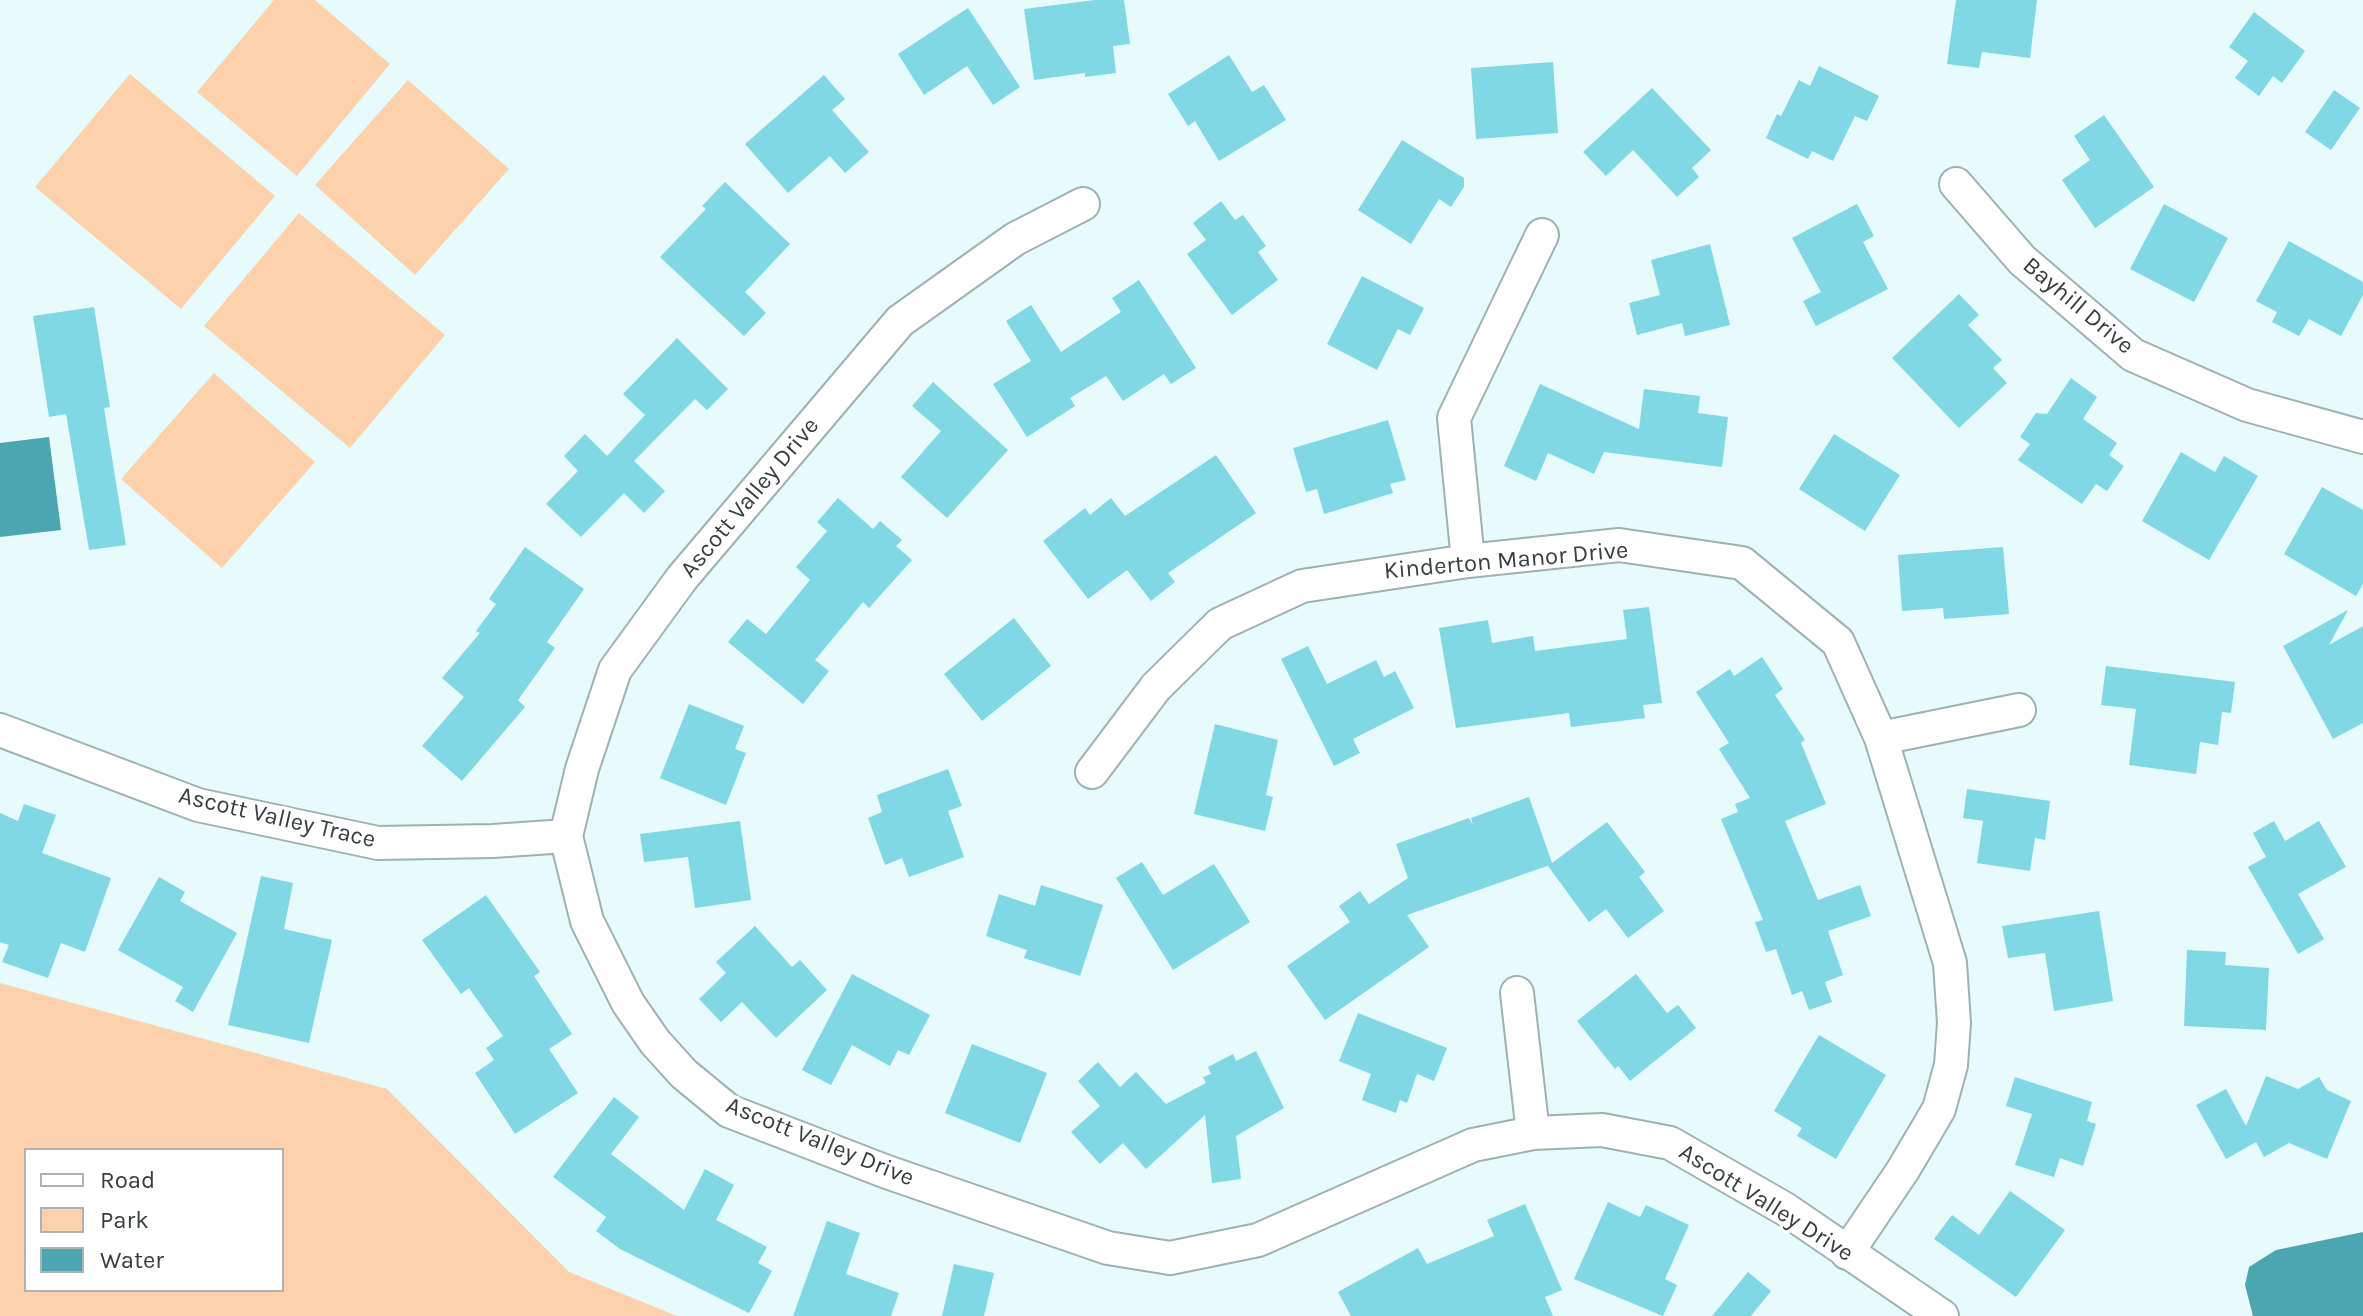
<!DOCTYPE html>
<style>
body{margin:0}
#map{position:relative;width:2363px;height:1316px;overflow:hidden;background:#e7fafc;font-family:Karla,sans-serif}
canvas{display:block}
.legend{position:absolute;left:24px;top:1148px;width:260px;height:144px;box-sizing:border-box;background:#fff;border:2px solid #afb2b2;margin:0;padding:10px 14px;list-style:none;font-size:24px;color:#373e3f}
.legend li{display:flex;align-items:center;gap:16px;height:40px}
.legend b{width:40px;border:2px solid #afb2b2}
</style>
<div id="map">
<canvas width="2363" height="1316"></canvas>
<ul class="legend">
<li><b style="height:10px;background:#fff"></b>Road</li>
<li><b style="height:22px;background:#fdd1ab"></b>Park</li>
<li><b style="height:22px;background:#4ba6b2"></b>Water</li>
</ul>
</div>
<script>
const ctx = document.querySelector('canvas').getContext('2d');
ctx.lineJoin = 'round';
function paint(path, color) { ctx.fillStyle = color; ctx.fill(path, 'evenodd'); }
function stroke(path, color, width, dash) { ctx.strokeStyle = color; ctx.lineWidth = width; ctx.lineCap = dash ? 'butt' : 'round'; ctx.setLineDash(dash || []); ctx.stroke(path); }
function label(font, color, halo, rows, align = 'center') {
  ctx.font = font + ' Karla,sans-serif'; ctx.lineWidth = 7; ctx.setLineDash([]); ctx.textBaseline = 'middle'; ctx.strokeStyle = halo; ctx.fillStyle = color; for (const [text, x, y, turn = 0] of rows) {
    ctx.save(); ctx.translate(x, y); ctx.rotate((+turn || 0) * Math.PI / 180); ctx.textAlign = isNaN(turn) ? turn : align; if (halo) ctx.strokeText(text, 0, 0); ctx.fillText(text, 0, 0); ctx.restore();
  }
}
const green = new Path2D(`
 M 274,0 L 315,0 L 390,64 L 297,176 L 197,92 Z
 M 130,74 L 275,196 L 181,309 L 35,187 Z
 M 408,80 L 509,169 L 415,275 L 315,185 Z
 M 299,213 L 445,335 L 350,448 L 204,326 Z
 M 214,373 L 315,462 L 222,568 L 121,479 Z
 M 0,983 L 387,1089 L 569,1272 L 677,1316 L 0,1316 ZM 282,1150 L 282,1290 L 26,1290 L 26,1150 Z`);
const water = new Path2D(`
 M 49,437 L 61,530 L 0,537 L 0,443 Z
 M 2363,1232 L 2363,1316 L 2253,1316 L 2245,1285 L 2249,1267 L 2276,1250 Z`);
const building = new Path2D(`
 M 1095,0 L 1124,0 L 1130,44 L 1113,46 L 1116,73 L 1085,77 L 1085,73 L 1034,80 L 1024,9 Z
 M 1956,0 L 2037,0 L 2030,58 L 1982,52 L 1979,68 L 1947,64 Z
 M 968,8 L 1020,87 L 993,105 L 967,66 L 924,95 L 898,54 Z
 M 2254,12 L 2305,51 L 2282,83 L 2273,76 L 2259,96 L 2235,78 L 2248,61 L 2229,47 Z
 M 1229,55 L 1252,92 L 1264,85 L 1286,120 L 1219,161 L 1195,121 L 1188,126 L 1168,94 Z
 M 1553,62 L 1558,133 L 1476,139 L 1471,68 Z
 M 1819,66 L 1879,96 L 1867,121 L 1855,116 L 1833,161 L 1812,151 L 1808,159 L 1766,138 L 1777,114 L 1781,116 L 1799,80 L 1810,86 Z
 M 824,75 L 845,99 L 832,110 L 869,152 L 845,173 L 830,156 L 788,193 L 745,144 Z
 M 1652,88 L 1711,150 L 1692,168 L 1699,177 L 1677,197 L 1633,150 L 1606,176 L 1583,152 Z
 M 2334,90 L 2360,108 L 2331,150 L 2305,132 Z
 M 2104,115 L 2154,187 L 2095,228 L 2062,180 L 2090,160 L 2074,136 Z
 M 1402,140 L 1464,178 L 1464,187 L 1451,207 L 1439,199 L 1411,244 L 1358,210 Z
 M 725,182 L 790,244 L 745,292 L 766,313 L 744,336 L 660,257 L 706,209 L 702,206 Z
 M 1221,201 L 1235,220 L 1243,215 L 1266,246 L 1258,252 L 1278,280 L 1232,315 L 1187,254 L 1206,240 L 1193,223 Z
 M 1857,204 L 1874,236 L 1863,242 L 1888,289 L 1816,326 L 1803,301 L 1821,292 L 1792,238 Z
 M 2164,204 L 2228,238 L 2194,302 L 2130,269 Z
 M 2289,241 L 2363,282 L 2363,295 L 2341,336 L 2309,319 L 2299,336 L 2272,322 L 2277,312 L 2256,301 Z
 M 1710,244 L 1730,325 L 1685,336 L 1682,323 L 1637,335 L 1629,303 L 1660,295 L 1651,260 Z
 M 1362,276 L 1424,308 L 1410,335 L 1398,329 L 1377,370 L 1327,344 Z
 M 1139,280 L 1196,368 L 1171,384 L 1164,374 L 1123,401 L 1106,376 L 1070,398 L 1075,406 L 1027,437 L 993,384 L 1031,361 L 1006,321 L 1031,305 L 1061,352 L 1121,312 L 1112,298 Z
 M 1959,294 L 1979,315 L 1968,325 L 2002,360 L 1993,368 L 2007,383 L 1959,428 L 1892,358 Z
 M 94,307 L 110,407 L 104,408 L 126,545 L 89,550 L 66,414 L 49,417 L 33,316 Z
 M 677,338 L 728,389 L 707,410 L 695,399 L 634,461 L 665,491 L 644,513 L 624,493 L 581,537 L 546,504 L 578,471 L 564,456 L 585,434 L 607,456 L 645,415 L 623,394 Z
 M 2071,378 L 2097,397 L 2083,419 L 2117,443 L 2109,455 L 2124,466 L 2107,491 L 2096,484 L 2082,504 L 2018,460 L 2030,444 L 2020,437 L 2036,413 L 2047,414 Z
 M 933,382 L 1008,450 L 947,518 L 901,477 L 941,431 L 912,406 Z
 M 1540,384 L 1639,429 L 1644,389 L 1700,396 L 1698,413 L 1728,417 L 1722,467 L 1604,452 L 1594,474 L 1548,453 L 1536,481 L 1504,466 Z
 M 1388,420 L 1406,480 L 1390,484 L 1393,493 L 1324,514 L 1317,489 L 1306,492 L 1293,448 Z
 M 1834,434 L 1900,475 L 1865,531 L 1799,489 Z
 M 2181,452 L 2215,472 L 2224,456 L 2258,476 L 2209,560 L 2142,521 Z
 M 1216,455 L 1256,513 L 1168,573 L 1175,582 L 1151,601 L 1127,570 L 1088,599 L 1043,541 L 1085,508 L 1090,515 L 1111,498 L 1125,516 Z
 M 2322,487 L 2363,510 L 2363,584 L 2356,596 L 2284,554 Z
 M 838,498 L 873,529 L 880,521 L 902,540 L 896,546 L 912,560 L 869,608 L 863,602 L 815,660 L 829,671 L 803,704 L 728,642 L 747,619 L 766,634 L 810,580 L 796,567 L 827,531 L 817,522 Z
 M 525,547 L 584,589 L 547,642 L 555,648 L 518,700 L 525,707 L 462,781 L 422,746 L 464,697 L 442,678 L 480,633 L 476,631 L 496,604 L 489,599 Z
 M 2003,547 L 2009,614 L 1944,619 L 1943,608 L 1902,611 L 1898,555 Z
 M 1649,607 L 1662,703 L 1643,705 L 1645,718 L 1571,727 L 1569,713 L 1456,728 L 1439,628 L 1488,620 L 1492,643 L 1533,636 L 1535,651 L 1627,639 L 1623,610 Z
 M 2348,610 L 2329,645 L 2363,626 L 2363,723 L 2333,739 L 2283,646 Z
 M 1014,618 L 1051,666 L 982,721 L 944,674 Z
 M 1308,646 L 1327,684 L 1376,660 L 1384,677 L 1395,671 L 1414,708 L 1353,739 L 1360,753 L 1334,766 L 1281,659 Z
 M 1762,657 L 1783,689 L 1775,695 L 1805,740 L 1801,743 L 1826,804 L 1785,821 L 1818,900 L 1860,885 L 1871,916 L 1828,931 L 1843,975 L 1825,982 L 1832,1002 L 1809,1010 L 1802,991 L 1792,995 L 1776,949 L 1766,952 L 1755,922 L 1763,920 L 1721,819 L 1738,812 L 1735,804 L 1750,798 L 1719,749 L 1729,743 L 1696,692 L 1730,669 L 1734,676 Z
 M 2106,666 L 2235,682 L 2231,713 L 2222,712 L 2218,745 L 2200,742 L 2196,774 L 2129,765 L 2136,709 L 2101,705 Z
 M 689,704 L 744,726 L 735,749 L 746,753 L 726,805 L 660,778 Z
 M 1215,724 L 1278,740 L 1266,795 L 1273,797 L 1265,831 L 1194,814 Z
 M 948,769 L 962,806 L 948,811 L 964,857 L 909,877 L 902,858 L 885,865 L 868,818 L 882,812 L 877,795 Z
 M 1967,789 L 2050,801 L 2045,840 L 2035,838 L 2030,871 L 1977,863 L 1983,821 L 1963,818 Z
 M 1529,797 L 1552,863 L 1607,822 L 1645,872 L 1639,877 L 1664,911 L 1628,938 L 1606,909 L 1589,922 L 1548,866 L 1550,865 L 1407,915 L 1429,947 L 1325,1020 L 1287,966 L 1350,922 L 1339,906 L 1360,891 L 1369,904 L 1408,878 L 1396,844 L 1469,818 L 1473,825 L 1471,818 Z
 M 24,804 L 56,815 L 42,853 L 111,878 L 85,952 L 61,943 L 48,978 L 2,962 L 9,945 L 0,942 L 0,813 L 18,821 Z
 M 740,821 L 751,900 L 695,908 L 688,857 L 644,862 L 640,834 Z
 M 2274,821 L 2285,841 L 2319,821 L 2346,867 L 2298,894 L 2324,939 L 2298,954 L 2248,867 L 2266,857 L 2253,833 Z
 M 1142,862 L 1163,895 L 1214,864 L 1250,922 L 1173,970 L 1116,878 Z
 M 261,876 L 293,883 L 284,929 L 332,940 L 309,1043 L 228,1025 Z
 M 159,877 L 185,892 L 180,901 L 237,933 L 193,1012 L 175,1001 L 183,987 L 118,950 Z
 M 1041,885 L 1103,905 L 1080,976 L 1024,958 L 1027,950 L 986,936 L 999,894 L 1035,906 Z
 M 486,895 L 540,972 L 534,976 L 572,1034 L 549,1049 L 578,1093 L 515,1134 L 475,1073 L 494,1060 L 486,1048 L 503,1036 L 469,988 L 461,994 L 422,940 Z
 M 2099,911 L 2113,1001 L 2054,1011 L 2045,953 L 2008,958 L 2002,926 Z
 M 755,926 L 792,967 L 800,960 L 827,990 L 776,1038 L 742,1002 L 721,1022 L 699,999 L 726,973 L 716,962 Z
 M 2187,950 L 2226,952 L 2225,965 L 2269,968 L 2266,1030 L 2184,1026 Z
 M 852,974 L 930,1015 L 909,1055 L 898,1050 L 890,1066 L 852,1045 L 831,1085 L 802,1070 Z
 M 1636,974 L 1667,1013 L 1678,1005 L 1696,1028 L 1630,1081 L 1618,1066 L 1615,1069 L 1577,1021 Z
 M 1358,1013 L 1447,1048 L 1434,1081 L 1417,1074 L 1407,1103 L 1400,1100 L 1396,1113 L 1362,1100 L 1371,1074 L 1339,1061 Z
 M 1819,1035 L 1886,1075 L 1836,1159 L 1797,1136 L 1802,1128 L 1774,1111 Z
 M 972,1044 L 1047,1073 L 1020,1143 L 945,1113 Z
 M 1256,1051 L 1284,1108 L 1236,1136 L 1241,1179 L 1212,1183 L 1205,1115 L 1146,1169 L 1123,1143 L 1100,1164 L 1071,1132 L 1100,1106 L 1078,1081 L 1098,1062 L 1120,1087 L 1136,1072 L 1166,1104 L 1206,1083 L 1203,1077 L 1211,1074 L 1208,1067 L 1233,1054 L 1236,1061 Z
 M 2266,1076 L 2298,1089 L 2319,1077 L 2327,1090 L 2351,1101 L 2327,1159 L 2289,1143 L 2264,1157 L 2256,1142 L 2226,1159 L 2196,1105 L 2226,1089 L 2246,1126 Z
 M 2015,1077 L 2092,1102 L 2087,1121 L 2096,1124 L 2083,1166 L 2060,1158 L 2054,1177 L 2015,1165 L 2032,1114 L 2006,1106 Z
 M 614,1097 L 639,1117 L 611,1154 L 684,1210 L 705,1169 L 734,1185 L 716,1220 L 767,1247 L 758,1263 L 772,1271 L 749,1313 L 620,1249 L 596,1231 L 606,1217 L 553,1177 Z
 M 2010,1191 L 2065,1230 L 2016,1297 L 1934,1239 L 1952,1215 L 1979,1235 Z
 M 1608,1202 L 1640,1217 L 1646,1205 L 1689,1225 L 1665,1279 L 1677,1285 L 1663,1316 L 1574,1279 Z
 M 1525,1204 L 1562,1290 L 1545,1297 L 1553,1316 L 1351,1316 L 1338,1292 L 1418,1248 L 1427,1264 L 1494,1236 L 1487,1220 Z
 M 827,1221 L 860,1233 L 846,1274 L 899,1293 L 891,1316 L 793,1316 Z
 M 954,1264 L 994,1273 L 984,1316 L 942,1316 Z
 M 1748,1272 L 1771,1291 L 1751,1316 L 1712,1316 Z`);
const street = new Path2D(`
 M 1956,184 L 2022,260 L 2133,355 L 2247,405 L 2363,437
 M 1083,204 L 1015,239 L 900,321 L 682,578 L 615,670 L 582,769 L 566,836 L 587,921 L 628,1003 L 655,1042 L 684,1074 L 729,1111 L 887,1172 L 1108,1248 L 1170,1258 L 1258,1240 L 1473,1145 L 1533,1133 L 1602,1130 L 1670,1143 L 1785,1209 L 1942,1316
 M 1468,561 L 1454,418 L 1542,235
 M 0,730 L 198,805 L 378,843 L 493,841 L 566,836
 M 1881,738 L 2019,710
 M 1092,772 L 1156,687 L 1220,624 L 1302,586 L 1468,561 L 1619,545 L 1742,563 L 1838,642 L 1881,738 L 1950,963 L 1954,1023 L 1951,1065 L 1939,1109 L 1903,1170 L 1847,1253
 M 1517,993 L 1533,1133`);
const streetNames = [
 ["Bayhill Drive",2078,306,40],
 ["Ascott Valley Drive",750,498,-50],
 ["Kinderton Manor Drive",1506,561,-5],
 ["Ascott Valley Trace",277,818,13],
 ["Ascott Valley Drive",820,1142,22],
 ["Ascott Valley Drive",1766,1203,32]
];
paint(green, '#fdd1ab');
paint(water, '#4ba6b2');
paint(building, '#7fd8e4');
stroke(street, '#9fb1b3', 36);
stroke(street, '#fff', 32);
label('24px', '#373e3f', '#fff', streetNames);
</script>
